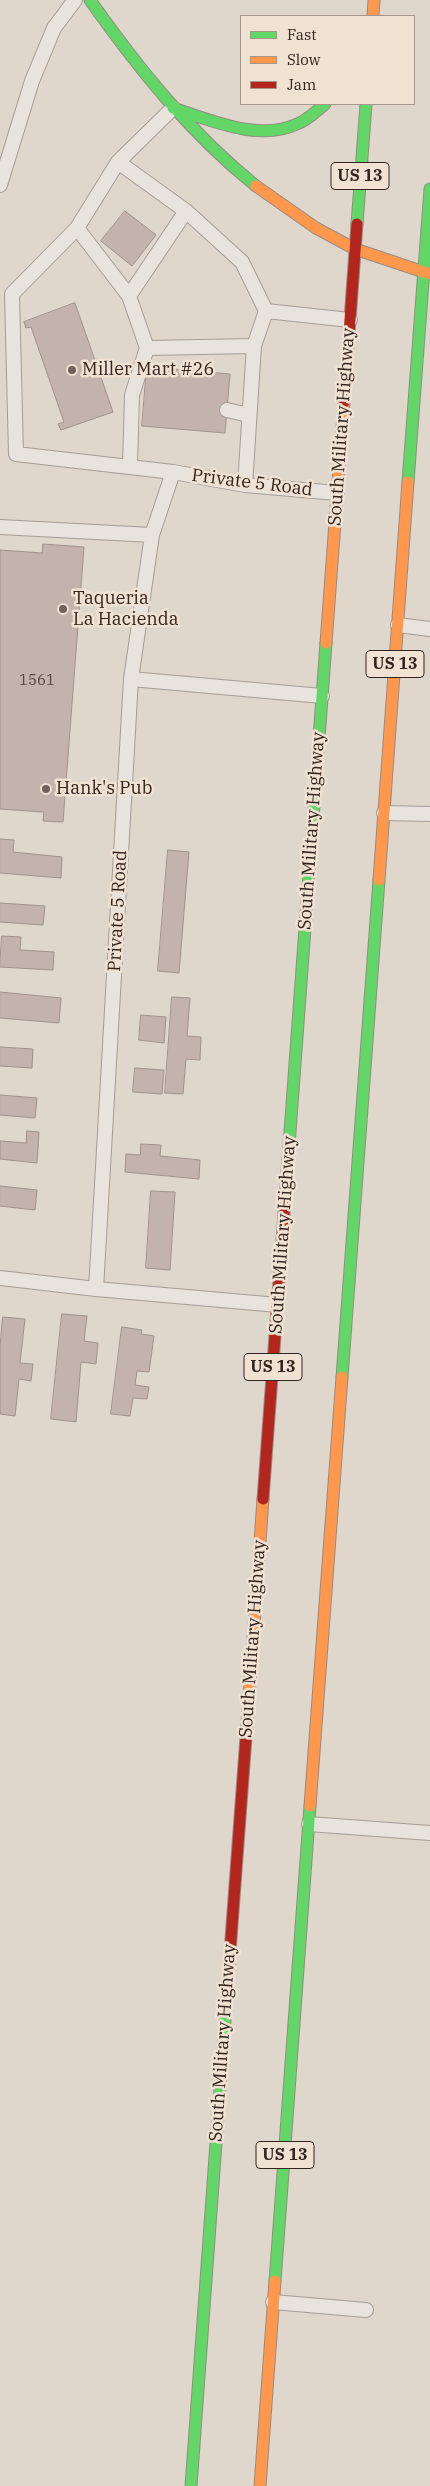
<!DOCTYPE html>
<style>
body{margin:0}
#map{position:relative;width:430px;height:2486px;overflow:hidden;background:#dfd6cc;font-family:"IBM Plex Serif",serif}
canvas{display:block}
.legend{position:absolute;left:240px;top:15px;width:175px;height:90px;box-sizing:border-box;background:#f0e2d2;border:1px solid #a4968a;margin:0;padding:6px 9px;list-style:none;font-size:15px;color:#32241f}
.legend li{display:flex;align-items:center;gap:10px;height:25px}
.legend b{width:25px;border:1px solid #a4968a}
</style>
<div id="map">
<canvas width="430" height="2486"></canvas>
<ul class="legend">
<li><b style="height:6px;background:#63d668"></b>Fast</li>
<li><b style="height:6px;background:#ff974d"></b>Slow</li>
<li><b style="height:6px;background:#b3261e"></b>Jam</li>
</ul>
</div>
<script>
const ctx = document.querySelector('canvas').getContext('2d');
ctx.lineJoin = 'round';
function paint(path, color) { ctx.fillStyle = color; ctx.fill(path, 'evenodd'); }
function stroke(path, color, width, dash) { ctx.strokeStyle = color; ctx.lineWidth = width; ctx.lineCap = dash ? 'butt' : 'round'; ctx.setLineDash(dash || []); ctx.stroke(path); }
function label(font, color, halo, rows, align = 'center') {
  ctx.font = font + ' "IBM Plex Serif",serif'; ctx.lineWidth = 5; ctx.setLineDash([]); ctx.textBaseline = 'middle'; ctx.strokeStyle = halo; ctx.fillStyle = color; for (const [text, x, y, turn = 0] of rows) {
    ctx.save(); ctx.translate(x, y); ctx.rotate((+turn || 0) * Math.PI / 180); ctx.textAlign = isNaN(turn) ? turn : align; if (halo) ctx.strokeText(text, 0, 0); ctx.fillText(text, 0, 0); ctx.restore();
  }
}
const building = new Path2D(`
 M 125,211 L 156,235 L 132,266 L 101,241 Z
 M 75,303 L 113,412 L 61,430 L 58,424 L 64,422 L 31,327 L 26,328 L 24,322 Z
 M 147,367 L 230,374 L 225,433 L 142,426 Z
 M 43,544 L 84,547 L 63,822 L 43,821 L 44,812 L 0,809 L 0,550 L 42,553 Z
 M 0,839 L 14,840 L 13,852 L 62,857 L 61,878 L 0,873 Z
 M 168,850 L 189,852 L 179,973 L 158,971 Z
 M 0,903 L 45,906 L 43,925 L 0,922 Z
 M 2,936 L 21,937 L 20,950 L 54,952 L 53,970 L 0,967 Z
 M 0,992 L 61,998 L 59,1023 L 0,1018 Z
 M 172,997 L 190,998 L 187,1036 L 201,1037 L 200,1060 L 186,1059 L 183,1094 L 165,1093 Z
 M 141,1015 L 166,1017 L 164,1043 L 139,1040 Z
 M 0,1047 L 33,1049 L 32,1068 L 0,1066 Z
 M 135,1068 L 164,1070 L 162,1094 L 133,1092 Z
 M 0,1095 L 37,1098 L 35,1118 L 0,1115 Z
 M 27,1131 L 39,1132 L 37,1163 L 0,1159 L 0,1141 L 26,1143 Z
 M 141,1144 L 161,1145 L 160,1156 L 200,1160 L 199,1179 L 125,1172 L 126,1154 L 140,1155 Z
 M 0,1186 L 37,1190 L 35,1210 L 0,1206 Z
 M 151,1191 L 175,1192 L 170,1270 L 146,1268 Z
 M 62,1314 L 87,1316 L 84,1341 L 98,1343 L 96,1364 L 81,1362 L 76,1422 L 51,1419 Z
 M 3,1317 L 25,1319 L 20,1363 L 33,1364 L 31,1381 L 19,1379 L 15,1416 L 0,1414 L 0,1347 Z
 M 122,1327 L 142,1330 L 141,1334 L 154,1336 L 149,1372 L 137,1371 L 135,1385 L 149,1387 L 147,1399 L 133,1398 L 130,1416 L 111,1414 Z`);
const lane = new Path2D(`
 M 173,108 L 118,162 L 77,228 L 12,294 L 16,454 L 173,472
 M 118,162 L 186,211 L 242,262 L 266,311 L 350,320
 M 0,185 L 32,81 L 54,28 L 75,0
 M 77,228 L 129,296 L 147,348
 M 129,296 L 186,211
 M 227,410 L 248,415
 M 130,466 L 132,395 L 147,348 L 254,346
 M 245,485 L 254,346 L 266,311
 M 0,527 L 152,535 L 173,472 L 245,485 L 337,493
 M 398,625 L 430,629
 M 131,679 L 322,696
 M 384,813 L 430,814
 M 0,1278 L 96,1289 L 278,1305
 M 96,1289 L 131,679 L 152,535
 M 309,1824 L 430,1833
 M 273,2302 L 366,2310`);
const fast = new Path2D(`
 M 90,0 C 138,68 190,133 256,186
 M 173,108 C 210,120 259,142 297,124 C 308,120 316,111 325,104
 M 357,224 L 366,104
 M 408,482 L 430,189
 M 288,1159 L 326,643
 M 342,1377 L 379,880
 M 275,2281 L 310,1806
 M 191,2486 L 227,1992`);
const slow = new Path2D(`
 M 373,16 L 374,0
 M 256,186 L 316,228 L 355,249 L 430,274
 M 326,643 L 344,402
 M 379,880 L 408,482
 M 249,1697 L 263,1499
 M 310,1806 L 342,1377
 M 260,2486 L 275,2281`);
const jam = new Path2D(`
 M 344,402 L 357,224
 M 263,1499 L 288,1159
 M 227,1992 L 249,1697`);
const markers = [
 [72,370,5,"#6f625c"],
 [63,609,5,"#6f625c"],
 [46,789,5,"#6f625c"]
];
const numberNames = [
 ["1561",37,681]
];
const shields = [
 [360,176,58],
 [395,664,58],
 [273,1367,58],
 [285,2155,58]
];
const shieldNames = [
 ["US 13",360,176],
 ["US 13",395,664],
 ["US 13",273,1367],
 ["US 13",285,2155]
];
const poiNames = [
 ["Miller Mart #26",82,370],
 ["Taqueria",73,599],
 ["La Hacienda",73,620],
 ["Hank's Pub",56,789]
];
const streetNames = [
 ["South Military Highway",342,427,-86],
 ["Private 5 Road",252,483,7],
 ["South Military Highway",312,831,-86],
 ["Private 5 Road",118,911,-87],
 ["South Military Highway",283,1235,-86],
 ["South Military Highway",253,1639,-86],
 ["South Military Highway",223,2043,-86]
];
paint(building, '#c2b4ad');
stroke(building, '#9f928c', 1);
stroke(lane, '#a59c95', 16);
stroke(fast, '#948c85', 13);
stroke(slow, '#948c85', 13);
stroke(jam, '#948c85', 13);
stroke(lane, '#e8e3dd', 14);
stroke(fast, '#63d668', 11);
stroke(slow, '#ff974d', 11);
stroke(jam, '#b3261e', 11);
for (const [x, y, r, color] of markers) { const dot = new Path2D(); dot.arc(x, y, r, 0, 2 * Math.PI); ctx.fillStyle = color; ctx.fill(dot); stroke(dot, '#f0e2d2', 2); }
label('15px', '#564842', null, numberNames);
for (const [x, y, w] of shields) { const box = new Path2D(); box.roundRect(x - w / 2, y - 13.5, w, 27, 4); ctx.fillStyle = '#f0e2d2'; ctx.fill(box); stroke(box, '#32241f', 1); }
label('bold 16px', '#32241f', null, shieldNames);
label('18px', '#32241f', '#f0e2d2', poiNames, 'left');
label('18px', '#32241f', '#f0e2d2', streetNames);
</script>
